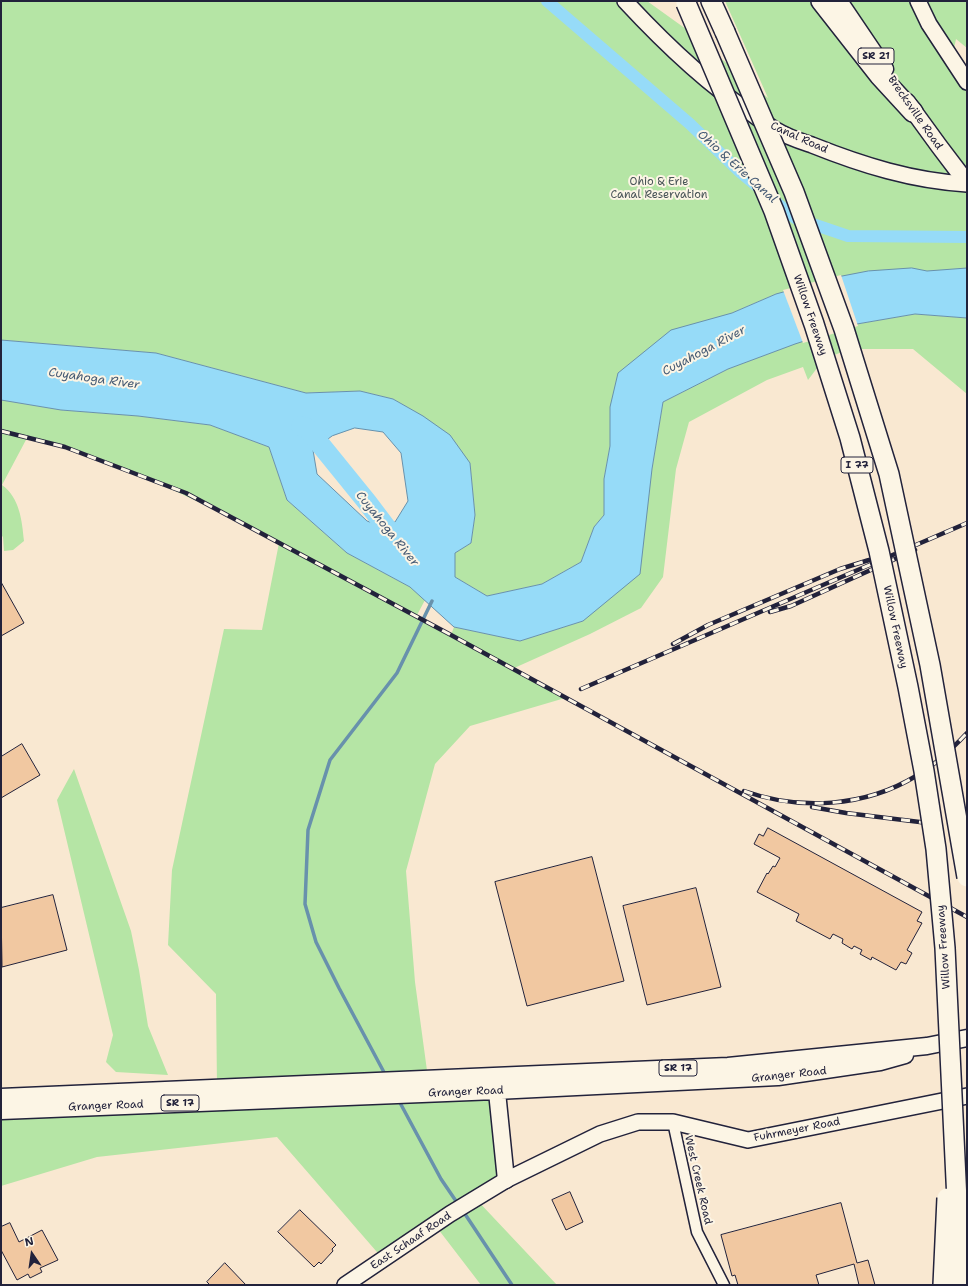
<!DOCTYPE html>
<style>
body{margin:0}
#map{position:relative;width:968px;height:1286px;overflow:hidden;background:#f9e8d1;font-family:"Shantell Sans",sans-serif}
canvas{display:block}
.frame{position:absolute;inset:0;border:2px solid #22223b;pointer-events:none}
.north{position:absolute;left:12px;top:1234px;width:40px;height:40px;-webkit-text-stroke:3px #fcf5e5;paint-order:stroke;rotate:347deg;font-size:11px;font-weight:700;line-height:16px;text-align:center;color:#22223b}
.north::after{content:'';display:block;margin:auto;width:14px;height:18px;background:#22223b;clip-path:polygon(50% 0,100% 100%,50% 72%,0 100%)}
</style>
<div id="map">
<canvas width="968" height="1286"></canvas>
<div class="frame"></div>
<div class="north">N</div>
</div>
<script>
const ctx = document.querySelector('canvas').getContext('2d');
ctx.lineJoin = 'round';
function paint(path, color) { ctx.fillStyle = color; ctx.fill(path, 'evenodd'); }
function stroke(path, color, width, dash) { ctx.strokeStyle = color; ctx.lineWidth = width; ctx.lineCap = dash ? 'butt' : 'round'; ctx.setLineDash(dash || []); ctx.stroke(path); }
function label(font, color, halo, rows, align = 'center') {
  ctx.font = font + ' "Shantell Sans",sans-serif'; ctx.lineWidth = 4; ctx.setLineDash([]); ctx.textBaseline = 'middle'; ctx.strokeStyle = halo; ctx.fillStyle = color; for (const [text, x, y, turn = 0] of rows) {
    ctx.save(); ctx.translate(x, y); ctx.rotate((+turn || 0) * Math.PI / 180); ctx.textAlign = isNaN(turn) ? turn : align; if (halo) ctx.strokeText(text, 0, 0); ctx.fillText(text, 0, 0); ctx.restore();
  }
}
const green = new Path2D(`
 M 1,1 L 647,1 L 686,29 L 768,98 L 725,1 L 967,1 L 967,48 L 956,39 L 952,58 L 967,82 L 967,271 L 857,324 L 915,314 L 967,318 L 967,394 L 913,349 L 850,349 L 824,359 L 808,380 L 803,367 L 767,380 L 689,422 L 676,469 L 663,577 L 641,608 L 590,634 L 512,669 L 565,698 L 470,726 L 435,764 L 406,871 L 415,982 L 428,1078 L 496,1091 L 506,1180 L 476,1199 L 557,1285 L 481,1285 L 435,1225 L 383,1259 L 277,1137 L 97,1157 L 1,1186 L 1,1111 L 217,1087 L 216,994 L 168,945 L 172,870 L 224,629 L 262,630 L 279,543 L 224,514 L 173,490 L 65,448 L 27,438 L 2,485 C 20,498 22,521 24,541 L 13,550 L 4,551 L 3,537 L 1,535 L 1,400 L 61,410 L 138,416 L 210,425 L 269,447 L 287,500 L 347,553 L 410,587 L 425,600 L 416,617 L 451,635 L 454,627 L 520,641 L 583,621 L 652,469 L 663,402 L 728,369 L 794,344 L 776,294 L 732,313 L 610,446 L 604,479 L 604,515 L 594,527 L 581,562 L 542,584 L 487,596 L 455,577 L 455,553 L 471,543 L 475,515 L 470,463 L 422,416 L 393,399 L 360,391 L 306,393 L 156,353 L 1,340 Z
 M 74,769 L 131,931 L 139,970 L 148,1026 L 168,1075 L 116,1072 L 106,1062 L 113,1035 L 57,800 Z`);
const water = new Path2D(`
 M 912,268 L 927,271 L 967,268 L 967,318 L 915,314 L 857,324 L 795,344 L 728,369 L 663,402 L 652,469 L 640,574 L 583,621 L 520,641 L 454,627 L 410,587 L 347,553 L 287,500 L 269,447 L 210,425 L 138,416 L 61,410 L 1,400 L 1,340 L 156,353 L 306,393 L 360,391 L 393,399 L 423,416 L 450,435 L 470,463 L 475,515 L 471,543 L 455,553 L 455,577 L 487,596 L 542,584 L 581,562 L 594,527 L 604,515 L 604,479 L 610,446 L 610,407 L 618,373 L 671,330 L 732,313 L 776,294 L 837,277 L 868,271 ZM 355,428 L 383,432 L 401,453 L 408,501 L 395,522 L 381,526 L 367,521 L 317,474 L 313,450 L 332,436 Z`);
const pier = new Path2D(`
 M 841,275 L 858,326 L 803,343 L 783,290 Z`);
const stream = new Path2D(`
 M 386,1076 L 339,988 L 316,942 L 305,904 L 308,830 L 330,760 L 397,673 L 432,601
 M 398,1099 L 441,1179 L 458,1204
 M 463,1211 L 512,1285`);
const canal = new Path2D(`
 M 547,1 L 690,124 L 740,172 L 795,218 L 848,236 L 967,237`);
const river = new Path2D(`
 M 301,426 L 307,428 L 367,502 L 401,547`);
const building = new Path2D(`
 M 1,582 L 24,623 L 1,636 Z
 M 22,744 L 40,775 L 1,798 L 1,757 Z
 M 768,828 L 922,912 L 917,921 L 922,923 L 907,950 L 912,953 L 906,964 L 901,962 L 896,970 L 872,957 L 871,960 L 860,954 L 862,950 L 854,946 L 852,949 L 842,943 L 843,939 L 833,934 L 830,939 L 796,921 L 799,914 L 757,892 L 767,873 L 768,874 L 773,866 L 775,867 L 780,858 L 754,844 L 759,834 L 763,836 Z
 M 592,857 L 624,981 L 527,1006 L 495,882 Z
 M 696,888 L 721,987 L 647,1005 L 623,906 Z
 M 53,895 L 67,950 L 2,967 L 1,908 Z
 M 570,1192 L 583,1222 L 566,1230 L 552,1200 Z
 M 841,1203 L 857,1263 L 868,1260 L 875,1285 L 859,1285 L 854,1264 L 816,1275 L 819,1285 L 738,1285 L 735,1275 L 732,1276 L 721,1235 Z
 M 300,1210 L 336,1245 L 332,1249 L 333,1251 L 321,1264 L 319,1262 L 314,1267 L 278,1232 Z
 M 10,1223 L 19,1242 L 42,1230 L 58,1260 L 40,1268 L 42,1272 L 30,1278 L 28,1274 L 17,1280 L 1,1250 L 1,1227 Z
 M 225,1263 L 246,1285 L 210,1285 L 207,1282 Z`);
const street = new Path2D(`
 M 673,1122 L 697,1232 L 724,1285`);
const secondary = new Path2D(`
 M 625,1 C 663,42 704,82 751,113 C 759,119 767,125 776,130 C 787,137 800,141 812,145 C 862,165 913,181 967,184
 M 918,1 L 929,24 L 967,82
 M 345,1285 L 450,1214 L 506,1180 L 600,1134 L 638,1122 L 673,1122 L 748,1140 L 967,1096`);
const primary = new Path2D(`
 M 839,1 L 885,69
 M 907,102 L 939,146 L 967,183
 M 496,1082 L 506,1180
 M 1,1097 L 728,1066 L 927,1046 L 967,1038
 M 1,1111 L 496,1091 L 778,1077 L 880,1062 L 905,1055`);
const highway = new Path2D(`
 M 711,1 L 725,32
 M 821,1 L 879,75 L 913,112`);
const rail = new Path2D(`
 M 1,431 L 65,447 L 186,493 L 451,635 L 967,917
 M 770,612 L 791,606 L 915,550
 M 673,644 L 708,625 L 840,569 L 869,560
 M 581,689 L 967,523
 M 744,791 C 800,811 865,807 916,776 C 935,765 952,749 967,733
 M 812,807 L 846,813 L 936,824`);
const highwayBridge = new Path2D(`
 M 686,3 L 774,211 L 814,324 L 850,438 L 879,551 L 908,687 L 924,771 L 936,849 L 945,948 L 961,1285
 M 725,32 L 794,192 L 844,329 L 889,474 L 930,665 L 967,877
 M 943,1285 L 947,1198`);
const shields = [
 [876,56,36],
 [857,465,32],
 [678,1068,38],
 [180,1103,38]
];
const shieldNames = [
 ["SR 21",876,56],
 ["I 77",857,465],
 ["SR 17",678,1068],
 ["SR 17",180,1103]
];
const streetNames = [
 ["Brecksville Road",915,113,55],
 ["Canal Road",799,138,24],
 ["Willow Freeway",810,315,71],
 ["Willow Freeway",895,627,78],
 ["Willow Freeway",944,947,-94],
 ["Granger Road",789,1075,-6],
 ["Granger Road",466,1092,-2],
 ["Granger Road",106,1106,-2],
 ["Fuhrmeyer Road",797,1130,-11],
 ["West Creek Road",698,1180,77],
 ["East Schaaf Road",411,1241,-34]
];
const parkNames = [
 ["Ohio & Erie",659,182],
 ["Canal Reservation",659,195]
];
const waterNames = [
 ["Ohio & Erie Canal",737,167,42],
 ["Cuyahoga River",704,351,-28],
 ["Cuyahoga River",94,379,8],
 ["Cuyahoga River",387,529,51]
];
paint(green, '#b5e5a5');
paint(water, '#96dbf8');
stroke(water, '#6891ac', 1);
paint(pier, '#f9e8d1');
stroke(stream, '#6891ac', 3.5);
stroke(canal, '#96dbf8', 12);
stroke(river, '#96dbf8', 20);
paint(building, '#f1c8a1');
stroke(building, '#22223b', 1);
stroke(street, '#22223b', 13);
stroke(secondary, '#22223b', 18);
stroke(primary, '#22223b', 19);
stroke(highway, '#22223b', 22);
stroke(street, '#fcf5e5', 10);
stroke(secondary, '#fcf5e5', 15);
stroke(primary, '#fcf5e5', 16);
stroke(highway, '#fcf5e5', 19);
stroke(rail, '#22223b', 4.5);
stroke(rail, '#fcf5e5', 3, [9]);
stroke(highwayBridge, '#22223b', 22, []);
stroke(highwayBridge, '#fcf5e5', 19);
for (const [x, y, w] of shields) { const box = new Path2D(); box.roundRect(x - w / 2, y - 8, w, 16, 3); ctx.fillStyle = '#fcf5e5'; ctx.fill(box); stroke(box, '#22223b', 1); }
label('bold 10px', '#22223b', null, shieldNames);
label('11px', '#22223b', '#fcf5e5', streetNames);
label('11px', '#475356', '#fcf5e5', parkNames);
label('italic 12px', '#455a74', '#fcf5e5', waterNames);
</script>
